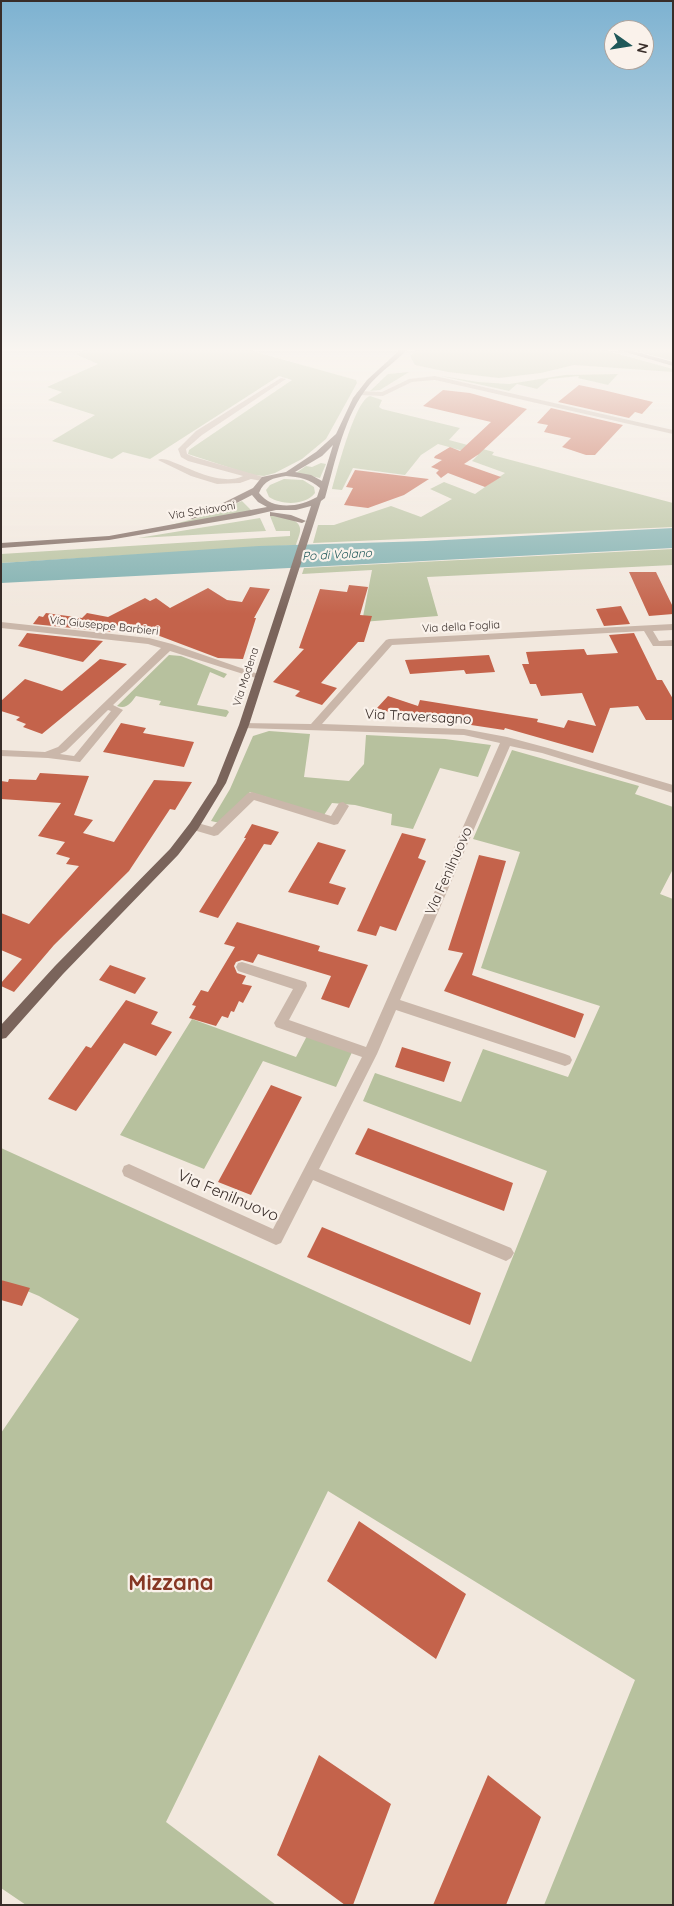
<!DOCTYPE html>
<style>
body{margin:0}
#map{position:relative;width:674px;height:1906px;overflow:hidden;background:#f2e8de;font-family:Quicksand,sans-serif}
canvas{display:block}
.frame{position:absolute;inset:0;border:2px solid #382d29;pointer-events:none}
.north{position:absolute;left:604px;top:20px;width:50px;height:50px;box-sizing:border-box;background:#faf2eb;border:1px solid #aca39d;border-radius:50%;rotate:103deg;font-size:14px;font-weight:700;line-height:20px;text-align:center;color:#382d29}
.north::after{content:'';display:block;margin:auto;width:18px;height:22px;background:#1f5859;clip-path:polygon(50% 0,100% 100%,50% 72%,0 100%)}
</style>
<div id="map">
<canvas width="674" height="1906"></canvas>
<div class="frame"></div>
<div class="north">N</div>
</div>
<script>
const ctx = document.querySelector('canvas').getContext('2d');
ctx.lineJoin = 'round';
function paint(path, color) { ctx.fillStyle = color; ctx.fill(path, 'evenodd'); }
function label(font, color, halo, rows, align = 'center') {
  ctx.font = font + ' Quicksand,sans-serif'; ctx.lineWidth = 4.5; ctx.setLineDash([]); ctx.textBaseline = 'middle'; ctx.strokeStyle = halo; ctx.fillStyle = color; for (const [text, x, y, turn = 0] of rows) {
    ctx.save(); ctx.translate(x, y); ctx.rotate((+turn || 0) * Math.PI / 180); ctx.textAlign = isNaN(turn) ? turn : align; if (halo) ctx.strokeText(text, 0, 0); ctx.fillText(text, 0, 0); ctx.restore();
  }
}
const green = new Path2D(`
 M 94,347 L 238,347 L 356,380 L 357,383 L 326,439 L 302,459 L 275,473 L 264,476 L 252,475 L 188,454 L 189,450 L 292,380 L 279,376 L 150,459 L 123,452 L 112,459 L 52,441 L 95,415 L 48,400 L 62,392 L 47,387 L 98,364 L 75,354 Z
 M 420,347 L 593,347 L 673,369 L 673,372 L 574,365 L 541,373 L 499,378 L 448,372 L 415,365 L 410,356 Z
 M 621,347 L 673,347 L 673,361 Z
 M 409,372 L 380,390 L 370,391 L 388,374 Z
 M 618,374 L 608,385 L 578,378 L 579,376 L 549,379 L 537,389 L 517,384 L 509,391 L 441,376 L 478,382 L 509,384 L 565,375 Z
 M 370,396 L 382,400 L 379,407 L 382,409 L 460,428 L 449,440 L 494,452 L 492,455 L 673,503 L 673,527 L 313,543 L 318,525 L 334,525 L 391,506 L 421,517 L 452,499 L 430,489 L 444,482 L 475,494 L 505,473 L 472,461 L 478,455 L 438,444 L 421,455 L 405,475 L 353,468 L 342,490 L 332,489 C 337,472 355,400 370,396 Z
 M 321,463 L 326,464 L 320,478 L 296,473 L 306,466 L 312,467 Z
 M 284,479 L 303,480 L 314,487 L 315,493 C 305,506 281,505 269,497 L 266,490 L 270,485 Z
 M 242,501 L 253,512 L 152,530 L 208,515 Z
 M 270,516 C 278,516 298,517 300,528 C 301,533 297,540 296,545 L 1,563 L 1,554 L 290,536 L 290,531 L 276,531 Z
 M 260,518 L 266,531 L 138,538 Z
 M 673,549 L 673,565 L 427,577 L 438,616 L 362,622 L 372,570 L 302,574 L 304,568 Z
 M 169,655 L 181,656 L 227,674 L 224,678 L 210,672 L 197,705 L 227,710 L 229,712 L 226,717 L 159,705 L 161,701 L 136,696 C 130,704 127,709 117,706 Z
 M 269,731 L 310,734 L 304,777 L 349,781 L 364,764 L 366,735 L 445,739 L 491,745 L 478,777 L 440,768 L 413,829 L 391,825 L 392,814 L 355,805 L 332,803 L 324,815 L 250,792 L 220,823 L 211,821 L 230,789 L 253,736 Z
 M 512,750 L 639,786 L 635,794 L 673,807 L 673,869 L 660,894 L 673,899 L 673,1905 L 544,1905 L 635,1680 L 328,1491 L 166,1822 L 276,1905 L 26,1905 L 1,1888 L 1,1433 L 79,1319 L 39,1296 L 1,1280 L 1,1148 L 471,1362 L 547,1171 L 363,1101 L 375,1073 L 461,1102 L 483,1049 L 568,1077 L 600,1006 L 481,968 L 520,852 L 473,839 Z
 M 192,1019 L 296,1057 L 308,1034 L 353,1050 L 336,1087 L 263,1061 L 204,1169 L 120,1135 Z`);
const water = new Path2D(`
 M 673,528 L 673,548 L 1,583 L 1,563 L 259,546 L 426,541 Z`);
const building = new Path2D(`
 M 579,385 L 603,390 L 653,402 L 642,414 L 635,412 L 629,418 L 558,402 Z
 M 443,390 L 470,393 L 527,409 L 479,454 L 464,464 L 501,477 L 485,487 L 448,473 L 441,478 L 436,473 L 439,470 L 431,467 L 442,460 L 434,458 L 435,456 L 450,447 L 460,451 L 491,422 L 423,406 Z
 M 551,408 L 623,425 L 595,455 L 586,455 L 562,447 L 571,438 L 544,432 L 548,425 L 537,423 Z
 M 355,470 L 429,479 L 404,495 L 368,508 L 344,505 L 353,488 L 346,487 Z
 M 629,572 L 656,572 L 673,607 L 673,614 L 649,616 Z
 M 349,585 L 368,587 L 360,615 L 372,616 L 364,642 L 358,642 L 321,683 L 337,688 L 322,705 L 295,696 L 300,691 L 273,682 L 304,649 L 299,648 L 320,589 L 347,592 Z
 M 250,587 L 270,589 L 254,618 L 256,618 L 243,659 L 218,658 L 157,635 L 134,634 L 119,624 L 112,632 L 33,624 L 39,616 L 43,617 L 46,613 L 82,618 L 87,613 L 108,617 L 145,598 L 150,601 L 156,598 L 170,608 L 208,588 L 227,600 L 242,602 Z
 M 621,606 L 630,624 L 604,626 L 596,609 Z
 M 27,633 L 103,641 L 83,662 L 18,646 Z
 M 634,633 L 657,680 L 662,680 L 673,699 L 673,720 L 646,720 L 638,706 L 610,708 L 593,753 L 505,728 L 504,730 L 392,713 L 377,708 L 388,696 L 418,706 L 420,700 L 538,719 L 537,722 L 564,728 L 568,720 L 596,726 L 582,693 L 541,696 L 536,684 L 530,684 L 522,664 L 529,664 L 526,652 L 584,649 L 587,655 L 618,653 L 609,635 Z
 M 489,655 L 495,672 L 466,674 L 464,670 L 410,674 L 405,660 Z
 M 100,659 L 127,664 L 42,734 L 23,727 L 26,724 L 16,720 L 20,717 L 1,711 L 1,701 L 25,679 L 62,691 Z
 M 121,723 L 146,728 L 143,733 L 194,742 L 184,767 L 103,752 Z
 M 40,773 L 89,776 L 74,815 L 93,820 L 83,833 L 114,842 L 154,780 L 192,782 L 175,810 L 170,809 L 129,871 L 54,945 L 14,992 L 1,986 L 1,983 L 22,959 L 1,950 L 1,913 L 29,924 L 79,866 L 66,864 L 70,858 L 56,854 L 65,842 L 38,836 L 61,803 L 1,799 L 1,781 L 8,782 L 9,779 L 36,780 Z
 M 252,824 L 279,832 L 271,845 L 264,844 L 218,918 L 199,912 L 246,838 L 244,838 Z
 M 402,833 L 426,839 L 418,858 L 426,861 L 396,931 L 380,926 L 376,936 L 357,931 Z
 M 318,842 L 346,850 L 329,883 L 346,888 L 338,905 L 288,892 Z
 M 479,855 L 506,861 L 472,975 L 584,1014 L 575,1038 L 444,991 L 463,953 L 448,950 Z
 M 237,922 L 320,946 L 318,951 L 368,965 L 349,1008 L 321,999 L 331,976 L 258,954 L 253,963 L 242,960 L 236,962 L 234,966 L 237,973 L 246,976 L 242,984 L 252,986 L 243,1003 L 239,1001 L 234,1012 L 231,1011 L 228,1018 L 222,1016 L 216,1026 L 189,1018 L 196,1006 L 192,1005 L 201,990 L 208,992 L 235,947 L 224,944 Z
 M 110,965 L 146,978 L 135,994 L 99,980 Z
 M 126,1000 L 158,1012 L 151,1024 L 172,1032 L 156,1056 L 124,1043 L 76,1111 L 48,1099 L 86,1046 L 91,1048 Z
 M 402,1047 L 451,1062 L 444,1082 L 395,1067 Z
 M 271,1085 L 302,1097 L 251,1195 L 218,1182 Z
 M 368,1128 L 513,1183 L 504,1211 L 355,1154 Z
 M 322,1227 L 481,1293 L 470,1325 L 307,1257 Z
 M 1,1280 L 30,1288 L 22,1306 L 1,1300 Z
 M 359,1521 L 466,1594 L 436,1659 L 327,1581 Z
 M 319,1755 L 391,1804 L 353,1905 L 345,1905 L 277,1855 Z
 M 488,1775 L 541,1817 L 506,1905 L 433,1905 Z`);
const minor = new Path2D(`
 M 435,376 L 673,430 L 673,434 L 435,380 L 412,382 L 383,396 L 359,395 L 356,393 L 359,391 L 382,392 L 409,379 Z
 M 281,378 L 286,379 L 202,435 L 186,449 L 187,454 L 194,457 L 267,478 L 267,482 L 251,479 L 240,483 L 217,484 L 191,476 L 158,460 C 168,453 214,490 243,476 L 188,461 L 181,457 L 178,449 L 196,431 Z
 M 1,622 L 149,638 L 172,644 L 264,676 L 262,678 L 256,678 L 170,651 L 113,705 L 123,710 L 80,762 L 48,758 L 1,756 L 1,750 L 45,752 L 58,747 L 161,648 L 148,644 L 1,628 ZM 108,710 L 111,711 L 74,756 L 60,754 L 66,751 Z
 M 673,624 L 673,630 L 653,631 L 659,641 L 673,640 L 673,646 L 653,646 L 644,631 L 392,645 L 322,724 L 464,729 L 507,737 L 548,748 L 673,785 L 673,793 L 542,753 L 510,746 L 400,1000 L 565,1054 L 570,1056 L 572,1060 L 570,1064 L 565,1066 L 396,1010 L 377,1054 L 319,1169 L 511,1248 L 514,1253 L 511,1258 L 506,1261 L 313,1180 L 281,1243 L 276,1245 L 124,1176 L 122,1171 L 124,1166 L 129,1164 L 273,1229 L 362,1057 L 276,1027 L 274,1023 L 293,989 L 238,971 L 236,967 L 238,963 L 242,962 L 306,982 L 307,986 L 289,1020 L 366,1047 L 500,743 L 464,735 L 244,728 L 240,727 L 240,723 L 311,724 L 386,640 L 389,639 Z
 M 252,792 L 331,816 L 339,803 L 343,802 L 349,806 L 338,824 L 334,825 L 254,800 L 218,835 L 214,836 L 190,829 L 188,826 L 194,822 L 212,827 L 248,793 Z`);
const major = new Path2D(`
 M 403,347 L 410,347 C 398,360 382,370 370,384 C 344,415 336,459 325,498 L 321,501 L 249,725 L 226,783 L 198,829 L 178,855 L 63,974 L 6,1038 L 1,1039 L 1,1025 L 55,966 L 170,849 L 190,823 L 216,783 L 239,725 L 311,506 L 296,510 L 276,510 L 250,516 L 109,540 L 1,548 L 1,543 L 109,536 L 267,507 L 258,502 L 252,495 L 227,508 L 192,519 L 188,517 L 221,504 L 253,488 L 262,477 L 286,472 L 316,452 L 336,434 L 353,398 L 367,380 ZM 333,445 L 322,481 L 311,475 L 295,472 L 322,456 ZM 286,476 C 299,477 310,479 320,488 L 317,497 C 299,507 273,511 259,493 C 264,480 273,478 286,476 Z
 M 608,347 L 618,347 L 673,362 L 673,366 Z
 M 270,512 L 291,515 L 306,521 L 302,523 L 273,516 L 270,516 Z`);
const farStreetnames = [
 ["Via Schiavoni",202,511,-9],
 ["Via Giuseppe Barbieri",104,626,6],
 ["Via della Foglia",461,627,-3],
 ["Via Modena",246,677,-72]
];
const farWaternames = [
 ["Po di Volano",337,555,-3]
];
const streetNames = [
 ["Via Traversagno",418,717,3],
 ["Via Fenilnuovo",449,871,-66]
];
const nearStreetnames = [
 ["Via Fenilnuovo",228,1196,23]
];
const nearDistrictnames = [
 ["Mizzana",171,1583]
];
paint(green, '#b7c19e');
paint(water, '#7eafaf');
paint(building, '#c4634b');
paint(minor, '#cab7aa');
paint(major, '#7a645b');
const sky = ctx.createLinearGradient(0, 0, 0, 614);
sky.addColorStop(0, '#7db2d1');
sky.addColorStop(0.57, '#f9f5f0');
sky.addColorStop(1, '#f9f5f000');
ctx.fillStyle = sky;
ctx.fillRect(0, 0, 674, 614);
label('11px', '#382d29', '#faf2eb', farStreetnames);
label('italic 12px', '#1f5859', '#faf2eb', farWaternames);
label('14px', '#382d29', '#faf2eb', streetNames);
label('16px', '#382d29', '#faf2eb', nearStreetnames);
label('bold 22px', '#863724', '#faf2eb', nearDistrictnames);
</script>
